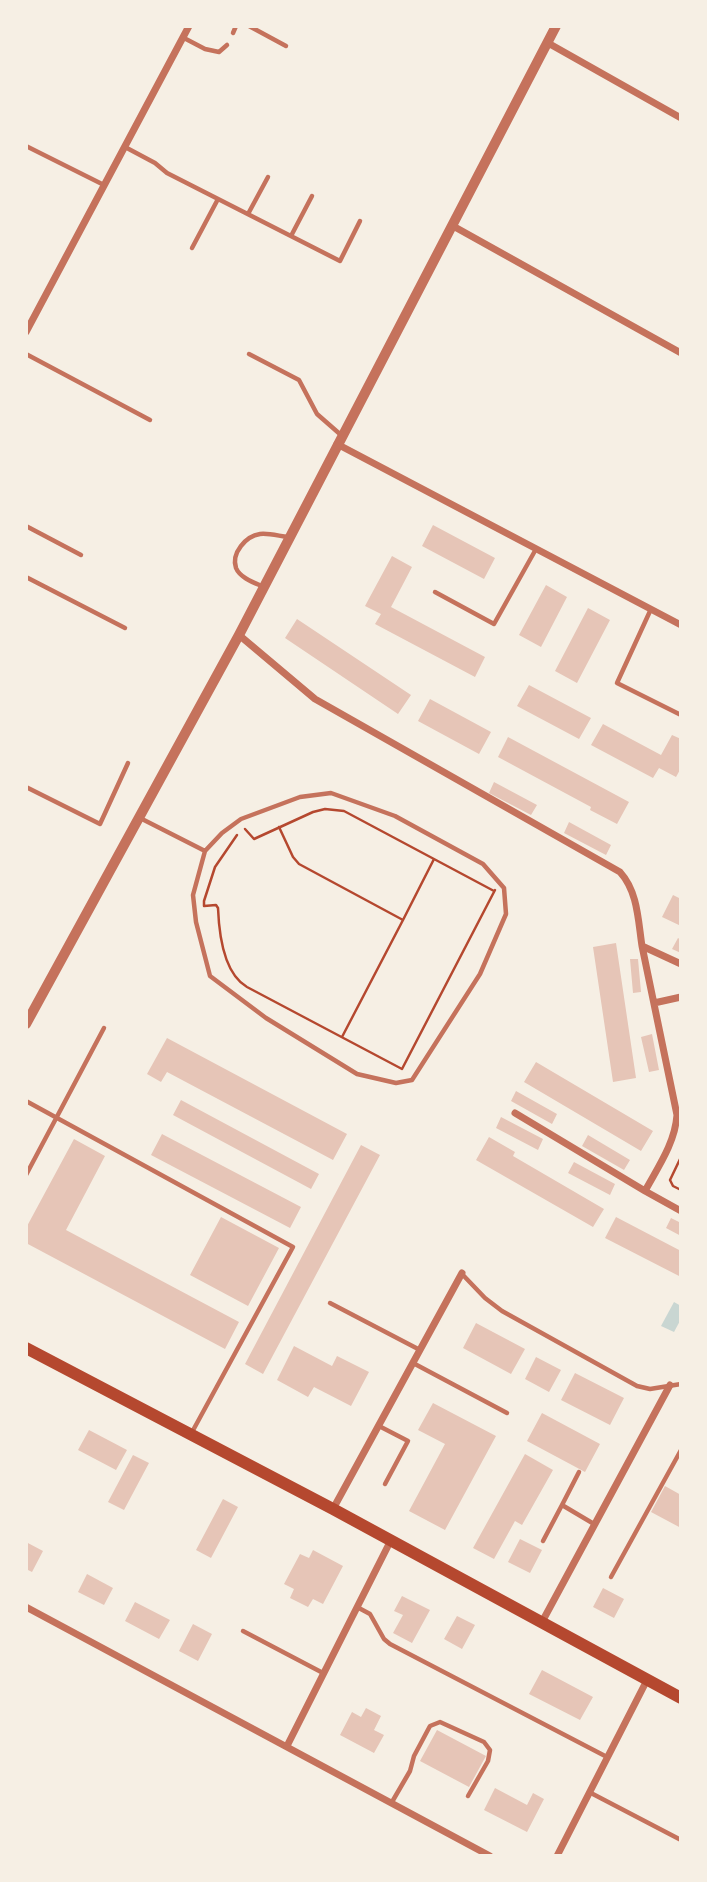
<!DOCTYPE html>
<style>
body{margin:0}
#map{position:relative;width:707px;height:1882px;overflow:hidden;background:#f6efe4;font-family:Inter,sans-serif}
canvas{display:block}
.frame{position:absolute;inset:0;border:28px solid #f6efe4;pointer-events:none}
</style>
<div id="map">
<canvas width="707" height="1882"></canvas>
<div class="frame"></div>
</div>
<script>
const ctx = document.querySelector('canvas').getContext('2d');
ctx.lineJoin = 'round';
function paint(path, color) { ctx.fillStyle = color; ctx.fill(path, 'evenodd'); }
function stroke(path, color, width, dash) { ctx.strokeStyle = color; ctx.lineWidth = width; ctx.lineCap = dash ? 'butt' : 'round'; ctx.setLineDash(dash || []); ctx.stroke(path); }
const water = new Path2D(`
 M 674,1302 L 681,1306 L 681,1319 L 674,1332 L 661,1326 Z`);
const building = new Path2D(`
 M 433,525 L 495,558 L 484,579 L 422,546 Z
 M 392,556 L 412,567 L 391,607 L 485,657 L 475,677 L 375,624 L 381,614 L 365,606 Z
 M 546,585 L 567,597 L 541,647 L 519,635 Z
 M 588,608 L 610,620 L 577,683 L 555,671 Z
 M 297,619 L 411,695 L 398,714 L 285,638 Z
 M 529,685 L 591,718 L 579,739 L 517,706 Z
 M 430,699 L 491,732 L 479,754 L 418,721 Z
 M 603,724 L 661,755 L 672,735 L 681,739 L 681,768 L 676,777 L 659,768 L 653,778 L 591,745 Z
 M 508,737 L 629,802 L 617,824 L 590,810 L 591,807 L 498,757 Z
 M 494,782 L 537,805 L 531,815 L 489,793 Z
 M 569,822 L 611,845 L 606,855 L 564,833 Z
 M 673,895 L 681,899 L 681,926 L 662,917 Z
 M 678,938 L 681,940 L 681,953 L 672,949 Z
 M 616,943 L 636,1078 L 613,1082 L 593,947 Z
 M 630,959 L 638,959 L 641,992 L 633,993 Z
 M 652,1034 L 659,1070 L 649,1072 L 641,1037 Z
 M 167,1038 L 347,1134 L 333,1160 L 167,1072 L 161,1082 L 147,1074 Z
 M 536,1062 L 653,1131 L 641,1151 L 524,1082 Z
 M 516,1091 L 557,1114 L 552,1124 L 511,1101 Z
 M 181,1100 L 319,1174 L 311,1189 L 173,1115 Z
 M 501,1117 L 543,1139 L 538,1150 L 496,1128 Z
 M 162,1134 L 301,1207 L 290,1228 L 151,1155 Z
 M 588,1135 L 630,1160 L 624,1170 L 582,1146 Z
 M 489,1137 L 515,1152 L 513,1156 L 604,1209 L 593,1227 L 476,1160 Z
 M 74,1139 L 105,1156 L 66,1230 L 239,1322 L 225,1349 L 26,1243 L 26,1228 Z
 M 361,1145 L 380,1155 L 263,1374 L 245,1364 Z
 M 574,1162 L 615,1184 L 610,1195 L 568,1173 Z
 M 221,1217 L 279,1248 L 248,1306 L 190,1275 Z
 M 616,1217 L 681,1251 L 681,1277 L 605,1238 Z
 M 671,1218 L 681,1223 L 681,1236 L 666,1228 Z
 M 476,1323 L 525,1349 L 511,1374 L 463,1348 Z
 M 294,1346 L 332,1366 L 337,1356 L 369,1372 L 351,1406 L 314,1387 L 308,1397 L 277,1380 Z
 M 536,1357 L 561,1370 L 549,1392 L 525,1379 Z
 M 575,1373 L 624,1398 L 610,1425 L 561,1400 Z
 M 433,1403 L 496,1436 L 445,1530 L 409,1511 L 445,1444 L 418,1430 Z
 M 542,1413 L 600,1444 L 585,1472 L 527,1441 Z
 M 89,1430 L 127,1450 L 116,1470 L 78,1450 Z
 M 525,1454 L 553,1470 L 522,1525 L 515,1521 L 494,1559 L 473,1548 Z
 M 133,1455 L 149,1463 L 124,1510 L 108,1502 Z
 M 665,1486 L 681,1495 L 681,1528 L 651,1512 Z
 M 223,1499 L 238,1507 L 211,1558 L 196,1550 Z
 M 520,1539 L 542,1550 L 530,1573 L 508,1562 Z
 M 26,1542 L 43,1551 L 32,1572 L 26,1569 Z
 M 313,1550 L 343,1566 L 323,1604 L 313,1599 L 308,1607 L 290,1598 L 294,1589 L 284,1584 L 300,1554 L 309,1558 Z
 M 87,1574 L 113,1588 L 104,1605 L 78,1592 Z
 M 603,1588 L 624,1599 L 614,1618 L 593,1607 Z
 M 402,1596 L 430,1610 L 412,1643 L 393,1633 L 403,1615 L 394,1611 Z
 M 135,1602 L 170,1620 L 159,1639 L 125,1621 Z
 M 457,1616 L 475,1625 L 462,1649 L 444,1639 Z
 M 193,1624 L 212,1634 L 198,1661 L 179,1651 Z
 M 542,1670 L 593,1697 L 580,1720 L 529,1694 Z
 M 366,1708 L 381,1716 L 374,1730 L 384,1735 L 374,1753 L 340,1735 L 352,1712 L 361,1717 Z
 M 437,1730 L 486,1756 L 469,1787 L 420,1761 Z
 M 495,1788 L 527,1805 L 533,1793 L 544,1799 L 527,1832 L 484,1810 Z`);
const path = new Path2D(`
 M 279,827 L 293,857 L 299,864 L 403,920 L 434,859
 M 245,829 L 254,839 L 313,812 L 325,809 L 344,811 L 494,891
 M 237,835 L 215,867 L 204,901 L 204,906 L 216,905 L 218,908 C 219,934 223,973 247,987 L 402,1069 L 495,890
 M 342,1037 L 403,920
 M 681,1157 L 670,1180 L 673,1186 L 681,1190`);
const service = new Path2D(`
 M 249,26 L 286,46
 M 233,33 L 236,26
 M 184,38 L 205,49 L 219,52 L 227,45
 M 26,146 L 104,185
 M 125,147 L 155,163 L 167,173 L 340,261 L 360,221
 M 248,214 L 268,177
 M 291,236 L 312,196
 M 192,248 L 218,199
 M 26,354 L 150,420
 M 249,354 L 299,380 L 317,414 L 341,435
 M 26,526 L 81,555
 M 26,577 L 125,628
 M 264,587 C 255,583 240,578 236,568 C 231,553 246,536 260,534 C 269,533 279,536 288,537
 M 435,592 L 494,624 L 536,549
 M 651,609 L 617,683 L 681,715
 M 26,787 L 100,824 L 128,763
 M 140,818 L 205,851 L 193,895 L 196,922 L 210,976 L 266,1018 L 357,1074 L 396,1083 L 412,1080 L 480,974 L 506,914 L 504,888 L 483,864 L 395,816 L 331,793 L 300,797 L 241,819 L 222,833 L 205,851
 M 26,1101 L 293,1247 L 191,1434
 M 26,1175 L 104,1028
 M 462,1274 L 485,1298 L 502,1311 L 637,1386 L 650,1389 L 681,1384
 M 330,1303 L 420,1350
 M 413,1363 L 507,1413
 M 379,1426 L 408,1441 L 385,1484
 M 562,1505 L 579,1472
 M 543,1541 L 562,1505 L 594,1524
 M 611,1577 L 681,1450
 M 357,1607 L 370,1614 L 384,1639 L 390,1644 L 607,1757
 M 243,1631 L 323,1673
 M 589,1792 L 681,1840
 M 392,1802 L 410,1771 L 414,1756 L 430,1726 L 440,1722 L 484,1742 L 490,1750 L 488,1761 L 468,1796`);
const minor = new Path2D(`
 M 548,43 L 681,118
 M 453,226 L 681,353
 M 26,332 L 189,26
 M 337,444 L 681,625
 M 239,635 L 315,699 L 620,872 C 638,892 638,920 642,946
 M 681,964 L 642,946 L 677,1115 C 675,1143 658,1167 645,1191 L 681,1211
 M 654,1003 L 681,997
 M 515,1113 L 645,1191
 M 333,1509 L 462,1273
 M 26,1607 L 490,1856
 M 542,1622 L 670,1385
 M 287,1746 L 391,1540
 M 557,1856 L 647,1680`);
const tertiary = new Path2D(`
 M 26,1024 L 239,635 L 556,26`);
const secondary = new Path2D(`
 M 26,1348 L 333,1509 L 681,1698`);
paint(water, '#c9d6d2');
paint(building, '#e6c5b7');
stroke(path, '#b5482f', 2.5);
stroke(service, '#c5725c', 4.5);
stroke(minor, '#c5725c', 7);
stroke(tertiary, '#c5725c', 10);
stroke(secondary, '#b5482f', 12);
</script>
